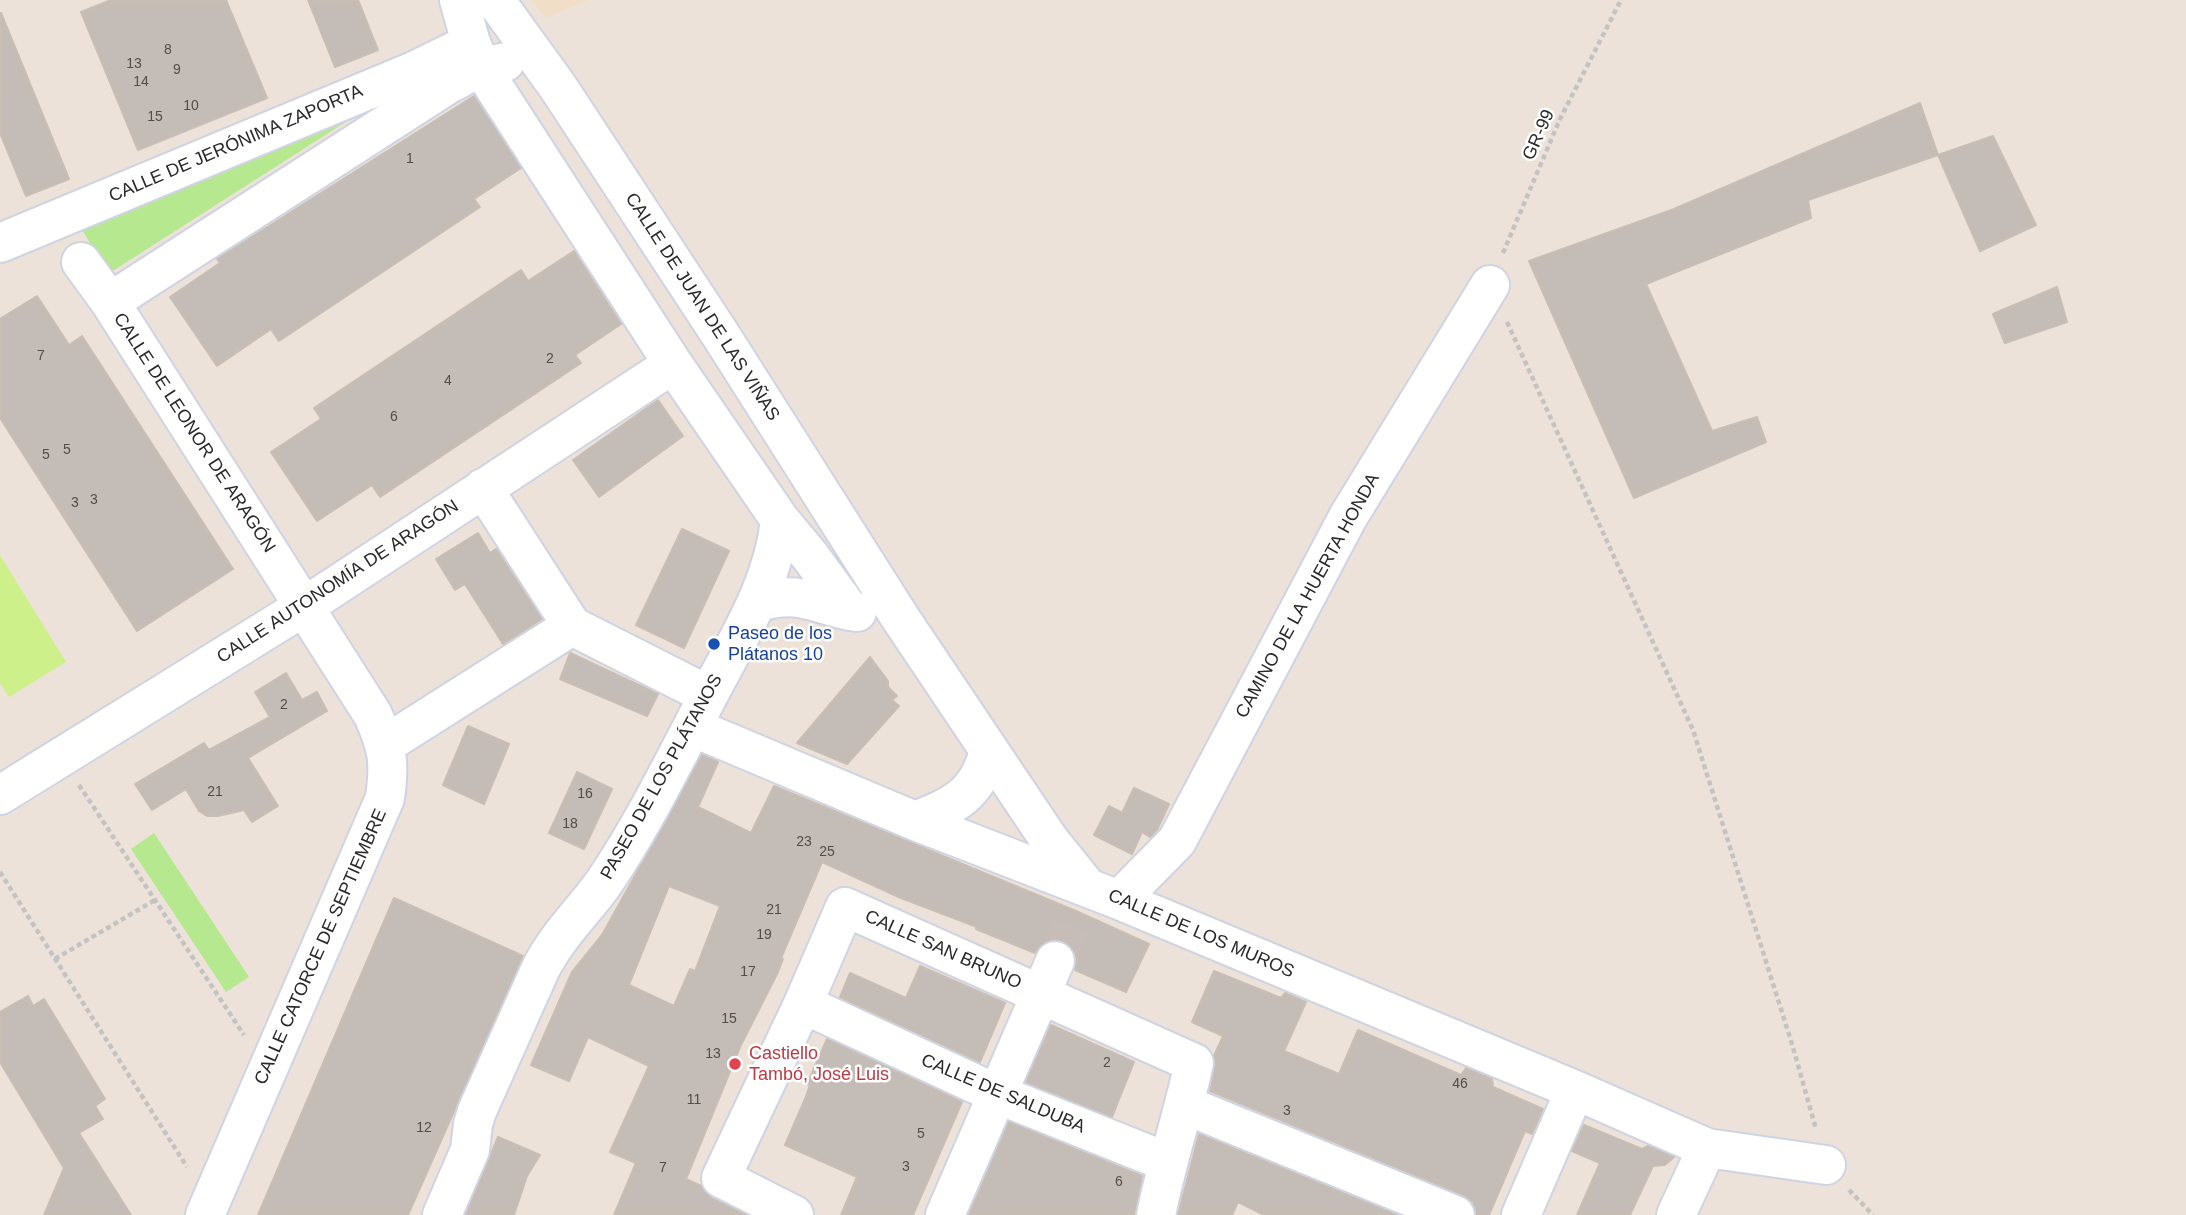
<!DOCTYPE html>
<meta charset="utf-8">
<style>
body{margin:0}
canvas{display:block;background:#ece2d9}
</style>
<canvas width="2186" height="1215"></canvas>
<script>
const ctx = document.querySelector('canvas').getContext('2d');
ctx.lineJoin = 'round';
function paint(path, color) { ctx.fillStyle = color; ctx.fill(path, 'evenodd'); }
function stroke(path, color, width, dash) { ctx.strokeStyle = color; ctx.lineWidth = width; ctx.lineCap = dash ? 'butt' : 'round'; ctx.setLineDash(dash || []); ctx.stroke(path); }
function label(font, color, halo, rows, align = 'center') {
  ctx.font = font + ' Arial,sans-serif'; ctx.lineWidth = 5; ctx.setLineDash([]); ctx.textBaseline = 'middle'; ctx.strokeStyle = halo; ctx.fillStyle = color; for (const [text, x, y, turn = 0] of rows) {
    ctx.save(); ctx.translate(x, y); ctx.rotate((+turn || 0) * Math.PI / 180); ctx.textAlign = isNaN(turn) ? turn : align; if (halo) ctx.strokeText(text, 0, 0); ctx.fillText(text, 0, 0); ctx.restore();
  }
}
const education = new Path2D(`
 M 531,0 L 589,0 L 546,18 Z`);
const green = new Path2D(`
 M 394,91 L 108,274 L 80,226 Z
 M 154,833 L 249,977 L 226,992 L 131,849 Z`);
const pitch = new Path2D(`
 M 0,555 L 66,662 L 9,697 L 0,683 Z`);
const building = new Path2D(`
 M 111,0 L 226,0 L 267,98 L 138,150 L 81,12 Z
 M 308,0 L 358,0 L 378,50 L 335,67 Z
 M 1,13 L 69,179 L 26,196 L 0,133 Z
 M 474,96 L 521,168 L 474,199 L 480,207 L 279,341 L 271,329 L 217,366 L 170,297 L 220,263 L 217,259 Z
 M 1920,103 L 1938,155 L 1808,200 L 1811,218 L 1646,284 L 1712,431 L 1757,417 L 1766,442 L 1634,498 L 1529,261 L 1674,209 Z
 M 1993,136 L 2036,225 L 1980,251 L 1938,155 Z
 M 574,251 L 621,324 L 575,355 L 581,363 L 380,497 L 372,485 L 317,521 L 271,452 L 321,419 L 314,408 L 521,270 L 528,281 Z
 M 2057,287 L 2067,322 L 2005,343 L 1993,314 Z
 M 37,296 L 69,345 L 82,336 L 233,569 L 137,631 L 0,418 L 0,319 Z
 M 658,400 L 683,436 L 599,497 L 573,460 Z
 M 682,529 L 729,551 L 684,648 L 636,625 Z
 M 478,533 L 490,553 L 496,549 L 542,619 L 503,644 L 465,584 L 455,590 L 436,559 Z
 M 570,653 L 658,694 L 647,716 L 560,679 Z
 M 870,657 L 888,681 L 888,687 L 897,696 L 892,700 L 899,706 L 847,764 L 797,743 Z
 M 286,673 L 302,700 L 317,692 L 327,711 L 248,758 L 278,806 L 252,822 L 244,810 L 218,816 L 207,816 L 199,811 L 186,789 L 152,810 L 135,784 L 204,743 L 209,750 L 270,717 L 255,692 Z
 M 468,726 L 509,744 L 484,804 L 443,785 Z
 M 702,755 L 718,762 L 698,807 L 751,833 L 774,786 L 1076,911 L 1149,944 L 1126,992 L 1075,970 L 1077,959 L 1073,949 L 1063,941 L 1052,939 L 1043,943 L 1035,953 L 976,929 L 977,927 L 901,898 L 822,862 L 781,958 L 783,959 L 778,972 L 740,1047 L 686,1179 L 701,1186 L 711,1198 L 746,1215 L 614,1215 L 636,1163 L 610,1152 L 649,1066 L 588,1037 L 569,1081 L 531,1065 L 572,972 L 602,935 ZM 669,886 L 720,906 L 695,971 L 690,969 L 674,1006 L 629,985 Z
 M 577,772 L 612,789 L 584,849 L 549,833 Z
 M 1134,788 L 1169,804 L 1157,830 L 1150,837 L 1142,832 L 1132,854 L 1094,835 L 1109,806 L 1122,813 Z
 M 394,898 L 523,956 L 408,1215 L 258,1215 Z
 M 920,966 L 1005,1003 L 980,1062 L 840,997 L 850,973 L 906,998 Z
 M 1214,971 L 1281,998 L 1285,993 L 1306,1002 L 1284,1051 L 1339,1074 L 1358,1030 L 1461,1075 L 1466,1068 L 1492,1079 L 1493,1087 L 1543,1109 L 1532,1134 L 1525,1131 L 1489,1215 L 1476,1215 L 1473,1202 L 1463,1195 L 1210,1091 L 1215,1068 L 1214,1056 L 1223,1036 L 1192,1022 Z
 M 28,996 L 33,1006 L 44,999 L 105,1099 L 95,1106 L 103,1119 L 79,1133 L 131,1215 L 44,1215 L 64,1168 L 0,1062 L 0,1012 Z
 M 1051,1025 L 1134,1062 L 1112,1117 L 1026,1082 Z
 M 827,1039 L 962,1102 L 913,1215 L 841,1215 L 857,1177 L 785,1145 L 805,1099 L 810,1085 L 807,1084 Z
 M 1009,1122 L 1142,1176 L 1135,1215 L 969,1215 Z
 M 1584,1125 L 1642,1149 L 1648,1146 L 1674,1157 L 1665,1165 L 1653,1166 L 1630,1215 L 1577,1215 L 1600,1163 L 1572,1151 Z
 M 1199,1134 L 1397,1215 L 1264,1215 L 1238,1202 L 1232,1215 L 1178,1215 Z
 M 498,1137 L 540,1155 L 527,1176 L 514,1215 L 466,1215 Z`);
const minorTunnel = new Path2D(`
 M 1055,961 L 1076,911`);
const path = new Path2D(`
 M 1503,253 L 1560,119 L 1621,0
 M 1507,322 L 1693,730 L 1792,1044 L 1816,1129
 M 79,785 L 244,1035
 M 0,872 L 187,1167
 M 55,959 L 155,900
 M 1849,1190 L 1873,1215`);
const minor = new Path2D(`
 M 459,0 L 471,43 L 481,67 L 673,364 L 780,520 L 810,556 L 850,611
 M 495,0 L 558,87 L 720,334 L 901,619 L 1050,841 L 1087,887
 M 0,243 L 414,71 L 471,43
 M 81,262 L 110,302 L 373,715 C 388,749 390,762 385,798 L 205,1215
 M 110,302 L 447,85 L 481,67 L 505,62
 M 483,488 L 572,626 L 708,695
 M 758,602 C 804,589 815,606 857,612
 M 692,727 L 915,821 L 1119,900 L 1575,1090 L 1707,1148 L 1826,1165
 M 386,744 L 572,626
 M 0,795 L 305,606 L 673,364
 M 915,821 C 955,805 978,795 989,750
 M 1119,900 L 1177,841 L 1348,517 L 1490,285
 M 803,1004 L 997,1094 L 1167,1162
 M 1185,1105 L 1455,1215
 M 442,1215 L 470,1150 L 473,1124 L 477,1111 L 540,970 C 556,937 582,913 603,884 C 642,827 673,763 705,702 C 735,643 773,587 780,520
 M 794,1215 L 721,1178 L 803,1004 L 845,907 L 1194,1063 C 1183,1114 1166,1164 1156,1215
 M 945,1215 L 1055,961
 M 1521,1215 L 1575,1090
 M 1676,1215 L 1707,1148`);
const markers = [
 [714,644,7,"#1a4fb4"],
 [735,1064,7,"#e0444e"]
];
const numberNames = [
 ["8",168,50],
 ["13",134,64],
 ["9",177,70],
 ["14",141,82],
 ["10",191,106],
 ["15",155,117],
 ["1",410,159],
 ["7",41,356],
 ["2",550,359],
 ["4",448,381],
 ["6",394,417],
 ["5",67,450],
 ["5",46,455],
 ["3",94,500],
 ["3",75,503],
 ["2",284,705],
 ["21",215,792],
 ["16",585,794],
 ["18",570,824],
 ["23",804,842],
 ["25",827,852],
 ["21",774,910],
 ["19",764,935],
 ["17",748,972],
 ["15",729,1019],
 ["13",713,1054],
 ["2",1107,1063],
 ["46",1460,1084],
 ["11",694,1100],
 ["3",1287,1111],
 ["12",424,1128],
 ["5",921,1134],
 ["3",906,1167],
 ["7",663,1168],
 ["6",1119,1182]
];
const streetNames = [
 ["GR-99",1539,135,-66],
 ["CALLE DE JERÓNIMA ZAPORTA",236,144,-23],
 ["CALLE DE JUAN DE LAS VIÑAS",702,307,57],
 ["CALLE DE LEONOR DE ARAGÓN",194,433,57],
 ["CALLE AUTONOMÍA DE ARAGÓN",338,582,-33],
 ["CAMINO DE LA HUERTA HONDA",1308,596,-61],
 ["PASEO DE LOS PLÁTANOS",662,777,-61],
 ["CALLE DE LOS MUROS",1201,934,23],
 ["CALLE CATORCE DE SEPTIEMBRE",321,947,-66],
 ["CALLE SAN BRUNO",943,950,24],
 ["CALLE DE SALDUBA",1003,1094,23]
];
const transitNames = [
 ["Paseo de los",728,634],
 ["Plátanos 10",728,655]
];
const healthNames = [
 ["Castiello",749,1054],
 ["Tambó, José Luis",749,1075]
];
paint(education, '#f0dfc6');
paint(green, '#b6e890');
paint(pitch, '#cef08b');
paint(building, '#c4bcb6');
stroke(building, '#c8beb3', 2);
stroke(minorTunnel, '#c5bdb6', 38, [38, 19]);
stroke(minor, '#ced4e3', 42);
stroke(path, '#c3c3c3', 4.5, [5, 3.5]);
stroke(minor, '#fff', 38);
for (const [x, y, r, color] of markers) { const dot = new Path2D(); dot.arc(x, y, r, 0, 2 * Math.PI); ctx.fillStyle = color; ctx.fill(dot); stroke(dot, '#fff', 2.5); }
label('14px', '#504e4c', null, numberNames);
label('18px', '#292929', '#fff', streetNames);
label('18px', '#164399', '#fff', transitNames, 'left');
label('18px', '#be3a42', '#fff', healthNames, 'left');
</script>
